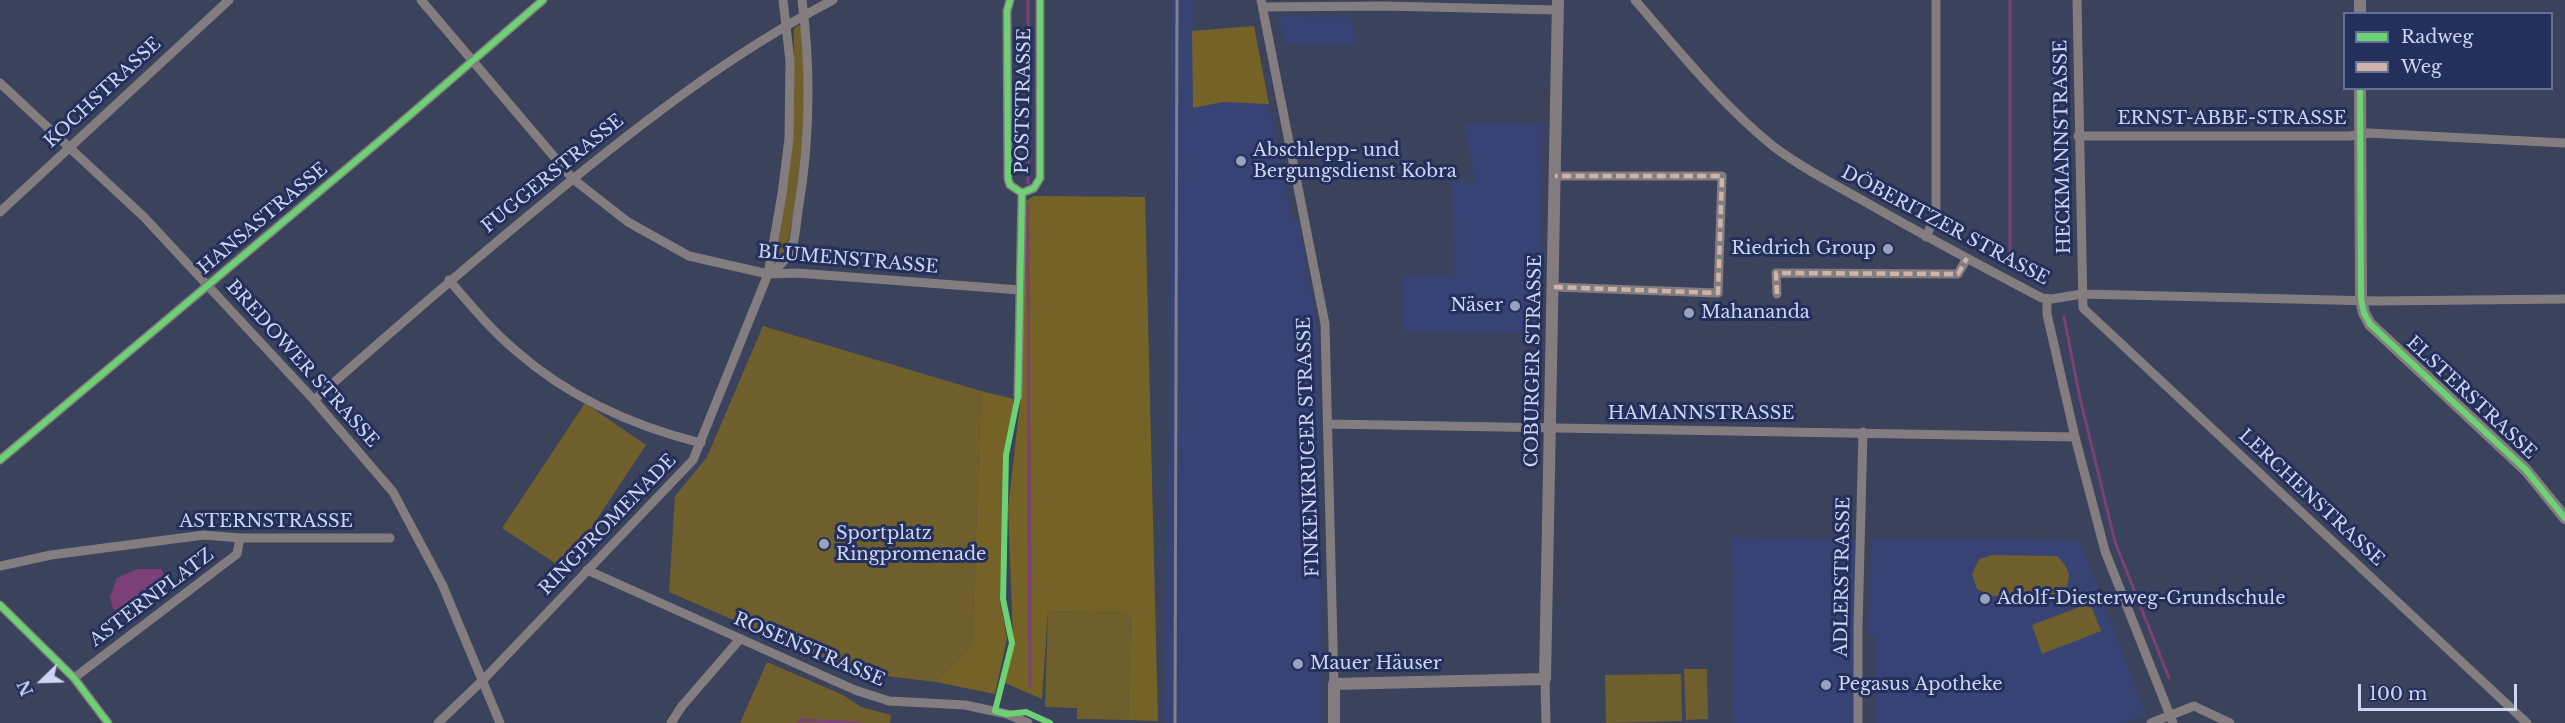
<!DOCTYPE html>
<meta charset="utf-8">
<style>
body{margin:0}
#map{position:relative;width:2565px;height:723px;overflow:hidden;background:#3b425b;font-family:"Libre Baskerville",serif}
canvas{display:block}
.legend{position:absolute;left:2343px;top:12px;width:210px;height:78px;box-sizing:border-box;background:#242f5c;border:2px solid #677198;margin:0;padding:8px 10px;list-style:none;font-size:18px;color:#ccd5f2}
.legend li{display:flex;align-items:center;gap:12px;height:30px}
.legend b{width:30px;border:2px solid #677198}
.north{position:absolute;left:12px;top:651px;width:60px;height:60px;-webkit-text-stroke:4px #242f5c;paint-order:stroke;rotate:247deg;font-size:16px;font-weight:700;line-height:24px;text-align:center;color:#ccd5f2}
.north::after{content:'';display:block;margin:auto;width:21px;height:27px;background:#ccd5f2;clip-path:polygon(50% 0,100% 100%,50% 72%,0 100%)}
.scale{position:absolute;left:2358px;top:684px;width:159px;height:27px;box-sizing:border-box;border:3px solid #ccd5f2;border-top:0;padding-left:8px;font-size:18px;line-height:21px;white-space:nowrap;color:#ccd5f2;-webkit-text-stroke:4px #242f5c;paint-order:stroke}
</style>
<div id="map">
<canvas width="2565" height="723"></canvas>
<ul class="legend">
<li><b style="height:8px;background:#6cd273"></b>Radweg</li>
<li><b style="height:8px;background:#ceb3a9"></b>Weg</li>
</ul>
<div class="north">N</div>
<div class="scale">100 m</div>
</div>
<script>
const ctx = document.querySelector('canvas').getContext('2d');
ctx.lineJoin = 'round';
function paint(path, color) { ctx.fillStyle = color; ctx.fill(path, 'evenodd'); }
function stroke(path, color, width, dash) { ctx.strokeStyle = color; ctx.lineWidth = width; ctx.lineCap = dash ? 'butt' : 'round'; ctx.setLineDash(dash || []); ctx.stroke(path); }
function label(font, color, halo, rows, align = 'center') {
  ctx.font = font + ' "Libre Baskerville",serif'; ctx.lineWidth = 6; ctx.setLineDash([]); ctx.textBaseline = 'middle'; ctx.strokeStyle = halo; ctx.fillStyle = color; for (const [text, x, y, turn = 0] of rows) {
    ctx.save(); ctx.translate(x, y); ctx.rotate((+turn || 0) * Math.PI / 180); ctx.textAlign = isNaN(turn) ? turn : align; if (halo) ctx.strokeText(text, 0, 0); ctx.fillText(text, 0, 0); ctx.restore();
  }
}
const built = new Path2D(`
 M 1171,0 L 1193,0 L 1193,108 L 1223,102 L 1269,104 L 1292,219 L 1298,219 L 1318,331 L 1322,723 L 1164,723 L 1169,424 Z
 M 1278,16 L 1351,17 L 1356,45 L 1284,44 Z
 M 1464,124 L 1543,124 L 1539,334 L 1403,331 L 1403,275 L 1454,275 L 1452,182 L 1475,182 Z
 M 1732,538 L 1856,539 L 1854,723 L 1733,723 Z
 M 1872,539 L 2080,541 L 2146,715 L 2122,723 L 1876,723 L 1875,637 L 1868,634 Z`);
const green = new Path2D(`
 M 798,25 L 801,26 C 808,99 802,172 788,244 L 785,252 L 778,260 L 775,257 L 794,104 L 794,29 Z
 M 763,326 L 981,391 L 972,645 L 936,682 L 853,672 L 669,592 L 675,496 L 707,457 Z
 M 585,403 L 646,445 L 564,569 L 502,528 Z
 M 1993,555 L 2057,556 C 2068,567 2072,574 2066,589 L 2053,597 L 1993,596 L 1977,589 L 1972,574 L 1979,559 Z
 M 2090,603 L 2101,631 L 2042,654 L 2032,625 Z
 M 1048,611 L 1131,613 L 1128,720 L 1077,719 L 1077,708 L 1045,707 Z
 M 767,662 L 843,695 L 861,707 L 891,715 L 890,723 L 740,723 Z
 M 1684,669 L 1707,669 L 1708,719 L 1686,720 Z
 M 1681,674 L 1682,721 L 1606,723 L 1605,675 Z`);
const forest = new Path2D(`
 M 1254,26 L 1269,104 L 1223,102 L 1193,108 L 1192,31 Z
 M 1033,196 L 1145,197 L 1158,721 L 1128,720 L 1131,613 L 1048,611 L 1042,699 L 1005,683 L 1013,638 L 1008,508 L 1021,395 L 1023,203 Z
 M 981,391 L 1014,399 L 1004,456 L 1000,600 L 1007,638 L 995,694 L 936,682 L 972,645 Z`);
const water = new Path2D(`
 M 138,569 L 161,569 L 169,584 L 124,614 L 113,609 L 110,597 L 117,578 Z`);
const stream = new Path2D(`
 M 1028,0 L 1028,183
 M 2010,0 L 2010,262
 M 1028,206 L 1030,687
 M 2064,317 L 2080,398 L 2115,542 L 2169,678
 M 799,723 L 801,720 L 859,723`);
const minor = new Path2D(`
 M 421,0 L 573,179 L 628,222 L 689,256 L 768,274 L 797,273 L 1020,290
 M 1010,0 L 1007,11 L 1008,179 L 1010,185 L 1022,193 L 1034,188 L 1040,178 L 1040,0
 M 1261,0 L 1325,324 L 1334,684
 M 1635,0 C 1678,50 1721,104 1773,146 C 1800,167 1832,183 1862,200 C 1921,234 1981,266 2042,298 L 2052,299 L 2082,294 L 2375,301 L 2565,299
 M 2077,0 L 2083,308 L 2527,723
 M 1263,7 L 1384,6 L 1557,10
 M 0,83 L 144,217 L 314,400 L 393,492 L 442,584 L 500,723
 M 2078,136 L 2350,136 L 2368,133 L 2565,143
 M 0,212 L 229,0
 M 1926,237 L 1936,214 L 1936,0
 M 768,274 C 778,267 788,260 792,247 C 796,236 796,223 798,211 C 810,141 811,70 802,0
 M 449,280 C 470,304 490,329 515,350 C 568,397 633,426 701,443
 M 1554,287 L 1718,293 L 1722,176 L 1555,176
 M 1777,294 L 1776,273 L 1958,274 L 1967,258
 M 2047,299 L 2047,314 L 2075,437 L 2105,551 L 2173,723
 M 1018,396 L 1022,193
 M 314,400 C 394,329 474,260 557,192 C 644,121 733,52 833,0
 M 1328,424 L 2075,437
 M 0,460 L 389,133 L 543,0
 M 0,566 L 51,555 L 204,535 L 240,538 L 390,538
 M 587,570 L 855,690 L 889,701 L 965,705 L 1007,714 L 1028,723
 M 0,605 L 74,678 L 108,723
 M 74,678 L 237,554 L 240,538
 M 1545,679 L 1546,723
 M 438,723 L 484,679 L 693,460 L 768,274 L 782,194 L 789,139 L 790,61 L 783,0
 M 671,723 L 682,706 L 740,639
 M 1858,723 L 1858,627 L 1863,432
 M 2151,723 L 2194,706 L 2230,723`);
const tertiary = new Path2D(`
 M 2360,14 L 2360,0
 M 2360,88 L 2361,299 L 2364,313 L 2370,324 L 2526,470 L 2565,518
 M 1334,723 L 1334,684 L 1545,679 L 1558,0`);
const rail = new Path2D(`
 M 1175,723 L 1177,0`);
const quiet = new Path2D(`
 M 1554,287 L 1718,293 L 1722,176 L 1555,176
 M 1777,294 L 1776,273 L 1958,274 L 1967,258`);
const cycleway = new Path2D(`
 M 1010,0 L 1007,11 L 1008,179 L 1010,185 L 1022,193 L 1034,188 L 1040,178 L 1040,0
 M 2360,88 L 2361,299 L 2364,313 L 2370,324 L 2526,470 L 2565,518
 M 1022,193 L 1018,396 L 1006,455 L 1003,599 L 1012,643 L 995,711 L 1007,714 L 1026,712 L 1050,723
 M 0,460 L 389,133 L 543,0
 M 0,605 L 74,678 L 108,723`);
const markers = [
 [1241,161,6,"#99a2bd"],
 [1888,249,6,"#99a2bd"],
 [1515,306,6,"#99a2bd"],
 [1689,313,6,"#99a2bd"],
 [824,544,6,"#99a2bd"],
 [1985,599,6,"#99a2bd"],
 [1298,664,6,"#99a2bd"],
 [1826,685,6,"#99a2bd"]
];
const streetNames = [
 ["KOCHSTRASSE",103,93,-43],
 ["POSTSTRASSE",1024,101,-89],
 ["ERNST-ABBE-STRASSE",2232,119],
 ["HECKMANNSTRASSE",2063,147,-91],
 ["FUGGERSTRASSE",553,174,-39],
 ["HANSASTRASSE",263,219,-40],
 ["DÖBERITZER STRASSE",1945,226,28],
 ["BLUMENSTRASSE",848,260,5],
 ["COBURGER STRASSE",1534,361,-89],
 ["BREDOWER STRASSE",302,364,48],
 ["ELSTERSTRASSE",2471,398,43],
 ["HAMANNSTRASSE",1701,414],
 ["FINKENKRUGER STRASSE",1309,447,-92],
 ["LERCHENSTRASSE",2311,498,43],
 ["ASTERNSTRASSE",266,522],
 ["RINGPROMENADE",608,525,-46],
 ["ADLERSTRASSE",1843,577,-89],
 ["ASTERNPLATZ",152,598,-37],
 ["ROSENSTRASSE",809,650,23]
];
const poiNames = [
 ["Abschlepp- und",1253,151],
 ["Bergungsdienst Kobra",1253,172],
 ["Riedrich Group",1876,249,"right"],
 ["Näser",1503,306,"right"],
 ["Mahananda",1701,313],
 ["Sportplatz",836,534],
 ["Ringpromenade",836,555],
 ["Adolf-Diesterweg-Grundschule",1997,599],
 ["Mauer Häuser",1310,664],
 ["Pegasus Apotheke",1838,685]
];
paint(built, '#374374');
paint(green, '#6f5f2c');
paint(forest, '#756226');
paint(water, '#7a4077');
stroke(stream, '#7a4077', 3);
stroke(minor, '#847d7f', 9);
stroke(tertiary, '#847d7f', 12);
stroke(rail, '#817f89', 3);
stroke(quiet, '#ceb3a9', 4.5, [9, 4.5]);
stroke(cycleway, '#6cd273', 6);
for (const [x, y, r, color] of markers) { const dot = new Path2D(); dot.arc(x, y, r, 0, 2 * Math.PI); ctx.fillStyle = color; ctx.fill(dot); stroke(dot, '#242f5c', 2); }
label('18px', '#ccd5f2', '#242f5c', streetNames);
label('18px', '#ccd5f2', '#242f5c', poiNames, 'left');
</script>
